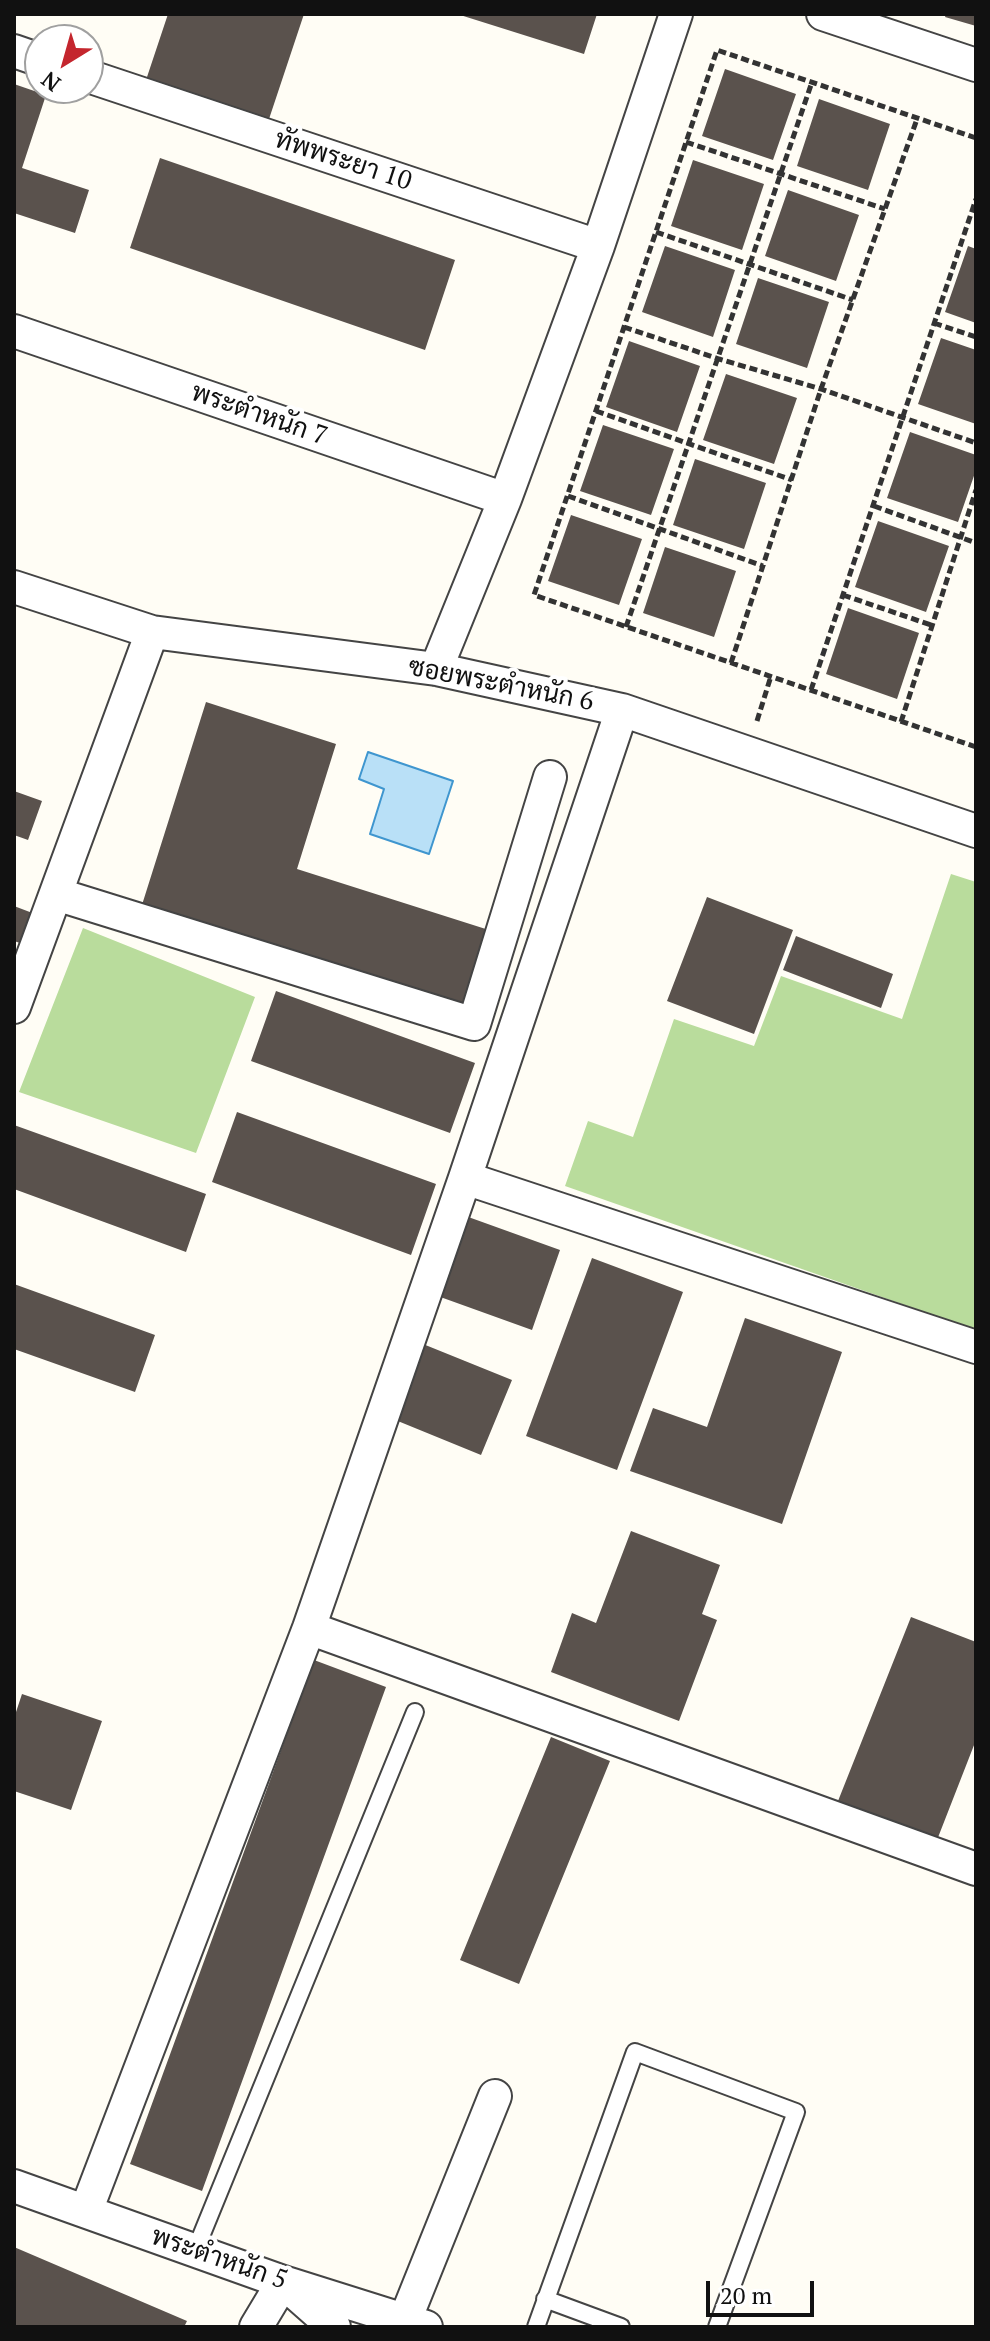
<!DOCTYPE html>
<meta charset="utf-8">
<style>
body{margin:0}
#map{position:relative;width:990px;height:2341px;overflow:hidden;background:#fffdf5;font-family:"PT Serif",serif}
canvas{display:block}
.frame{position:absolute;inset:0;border:16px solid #111;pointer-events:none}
.north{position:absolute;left:24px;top:24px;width:80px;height:80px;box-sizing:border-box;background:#fff;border:2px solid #a0a0a0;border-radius:50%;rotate:217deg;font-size:22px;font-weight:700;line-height:32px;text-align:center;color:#111}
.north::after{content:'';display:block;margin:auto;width:28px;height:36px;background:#c4262e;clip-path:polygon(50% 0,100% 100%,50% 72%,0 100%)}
.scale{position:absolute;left:706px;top:2281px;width:108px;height:36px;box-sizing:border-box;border:4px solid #111;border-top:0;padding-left:10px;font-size:24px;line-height:28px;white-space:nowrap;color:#111;-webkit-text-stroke:6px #fff;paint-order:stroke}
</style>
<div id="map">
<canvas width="990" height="2341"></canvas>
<div class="frame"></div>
<div class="north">N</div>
<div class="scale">20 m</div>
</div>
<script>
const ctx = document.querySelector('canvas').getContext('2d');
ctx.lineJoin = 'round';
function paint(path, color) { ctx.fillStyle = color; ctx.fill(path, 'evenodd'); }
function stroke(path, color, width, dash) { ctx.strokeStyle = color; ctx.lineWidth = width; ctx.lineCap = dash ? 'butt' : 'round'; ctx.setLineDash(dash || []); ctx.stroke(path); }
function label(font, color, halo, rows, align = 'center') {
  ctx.font = font + ' "PT Serif",Sarabun,serif'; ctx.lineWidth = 8; ctx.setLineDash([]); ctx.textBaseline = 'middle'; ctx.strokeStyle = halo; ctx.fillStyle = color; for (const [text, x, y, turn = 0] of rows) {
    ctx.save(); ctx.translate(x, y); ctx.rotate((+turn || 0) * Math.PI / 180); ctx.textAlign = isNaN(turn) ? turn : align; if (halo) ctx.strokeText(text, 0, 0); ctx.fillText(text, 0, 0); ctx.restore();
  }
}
const forest = new Path2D(`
 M 951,874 L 976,882 L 976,1330 L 565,1186 L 588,1121 L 633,1137 L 674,1019 L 754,1046 L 781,976 L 902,1019 Z
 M 83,928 L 255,997 L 196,1153 L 19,1092 Z`);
const water = new Path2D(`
 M 368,752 L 453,781 L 429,854 L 370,834 L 384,789 L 359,779 Z`);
const building = new Path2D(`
 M 168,14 L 304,14 L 268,122 L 146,80 Z
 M 457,14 L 597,14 L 584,54 Z
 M 946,14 L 976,14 L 976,26 L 945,17 Z
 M 725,69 L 796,94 L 773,160 L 702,136 Z
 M 14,84 L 46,95 L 22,168 L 89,190 L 75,233 L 14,213 Z
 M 819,99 L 890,124 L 868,190 L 797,166 Z
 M 160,158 L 455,260 L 425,350 L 130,248 Z
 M 693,160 L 764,184 L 742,250 L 671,226 Z
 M 788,190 L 859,215 L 836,281 L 765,256 Z
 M 665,246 L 735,270 L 713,337 L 642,312 Z
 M 968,246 L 976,249 L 976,323 L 945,312 Z
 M 758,278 L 829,302 L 807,368 L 736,344 Z
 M 941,338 L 976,350 L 976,424 L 918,404 Z
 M 629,341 L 700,366 L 677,432 L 606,407 Z
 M 726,374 L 797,398 L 774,464 L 703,440 Z
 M 603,425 L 674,449 L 651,515 L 580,491 Z
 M 910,432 L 976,455 L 976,470 L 958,522 L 887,498 Z
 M 695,459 L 766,483 L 744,549 L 673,525 Z
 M 571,515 L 642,539 L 619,605 L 548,581 Z
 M 878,521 L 949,546 L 926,612 L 855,587 Z
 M 665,547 L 736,571 L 714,637 L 643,613 Z
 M 848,608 L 919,633 L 897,699 L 826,674 Z
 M 206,702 L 336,744 L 297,869 L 492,931 L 466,1012 L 141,908 Z
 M 14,791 L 42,801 L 28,840 L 14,835 Z
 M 707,897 L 793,930 L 754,1034 L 667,1001 Z
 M 14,906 L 35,914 L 23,944 L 14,941 Z
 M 796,936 L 893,974 L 881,1008 L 783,970 Z
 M 276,991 L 475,1063 L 450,1133 L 251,1061 Z
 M 237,1112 L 436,1184 L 411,1255 L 212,1182 Z
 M 14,1125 L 206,1194 L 186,1252 L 14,1189 Z
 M 460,1214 L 560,1250 L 532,1330 L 432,1294 Z
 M 592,1258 L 683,1292 L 617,1470 L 526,1436 Z
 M 14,1284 L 155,1335 L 135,1392 L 14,1349 Z
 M 745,1318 L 842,1352 L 782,1524 L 630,1471 L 653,1408 L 707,1427 Z
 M 418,1342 L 512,1380 L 481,1455 L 388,1417 Z
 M 631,1531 L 720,1565 L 702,1614 L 717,1620 L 679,1721 L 551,1672 L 572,1613 L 596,1623 Z
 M 911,1617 L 976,1642 L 976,1740 L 937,1840 L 838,1801 Z
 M 314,1660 L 386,1687 L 202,2191 L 130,2164 Z
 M 22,1694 L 102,1721 L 71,1810 L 14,1791 L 14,1718 Z
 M 551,1737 L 610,1761 L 519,1984 L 460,1960 Z
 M 14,2247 L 187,2321 L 184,2327 L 14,2327 Z`);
const path = new Path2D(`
 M 976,138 L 717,50 L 534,595 L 976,747
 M 686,142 L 885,209
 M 656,232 L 853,300
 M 934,323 L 976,337
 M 624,327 L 719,359 L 821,389 L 976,443
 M 596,411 L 792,480
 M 568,496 L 763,566
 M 874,506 L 976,543
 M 843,595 L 931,625
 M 626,627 L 812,82
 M 731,663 L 821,389 L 917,119
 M 811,690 L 976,199
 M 757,721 L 771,676
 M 901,722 L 976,490`);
const service = new Path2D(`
 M 195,2251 L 415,1712
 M 545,2299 L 621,2327
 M 536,2327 L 635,2052 L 796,2112 L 717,2327`);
const minor = new Path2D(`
 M 823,14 L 976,65
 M 14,51 L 40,60
 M 88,76 L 598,246
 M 14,331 L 505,499
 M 14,587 L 152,632 L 436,669 L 622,710 L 976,831
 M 436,669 L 505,499 L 598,246 L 676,14
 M 56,894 L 474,1024 L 550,777
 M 14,1007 L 152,632
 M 465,1178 L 976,1347
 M 309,1628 L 976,1869
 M 14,2186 L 283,2282 L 426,2327
 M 86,2211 L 309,1628 L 465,1178 L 622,710
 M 405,2320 L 495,2096
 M 256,2327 L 283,2282 L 334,2327`);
const streetNames = [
 ["ทัพพระยา 10",343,161,18],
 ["พระตำหนัก 7",259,415,19],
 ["ซอยพระตำหนัก 6",501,685,11],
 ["พระตำหนัก 5",219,2259,19]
];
paint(forest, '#b9dc9c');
paint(water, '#b9e0f7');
stroke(water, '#3f96cf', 2);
paint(building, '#5a524d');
stroke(service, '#444', 20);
stroke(minor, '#444', 36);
stroke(path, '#333', 5, [8, 4]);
stroke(service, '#fff', 16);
stroke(minor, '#fff', 32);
label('26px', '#111', '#fff', streetNames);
</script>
